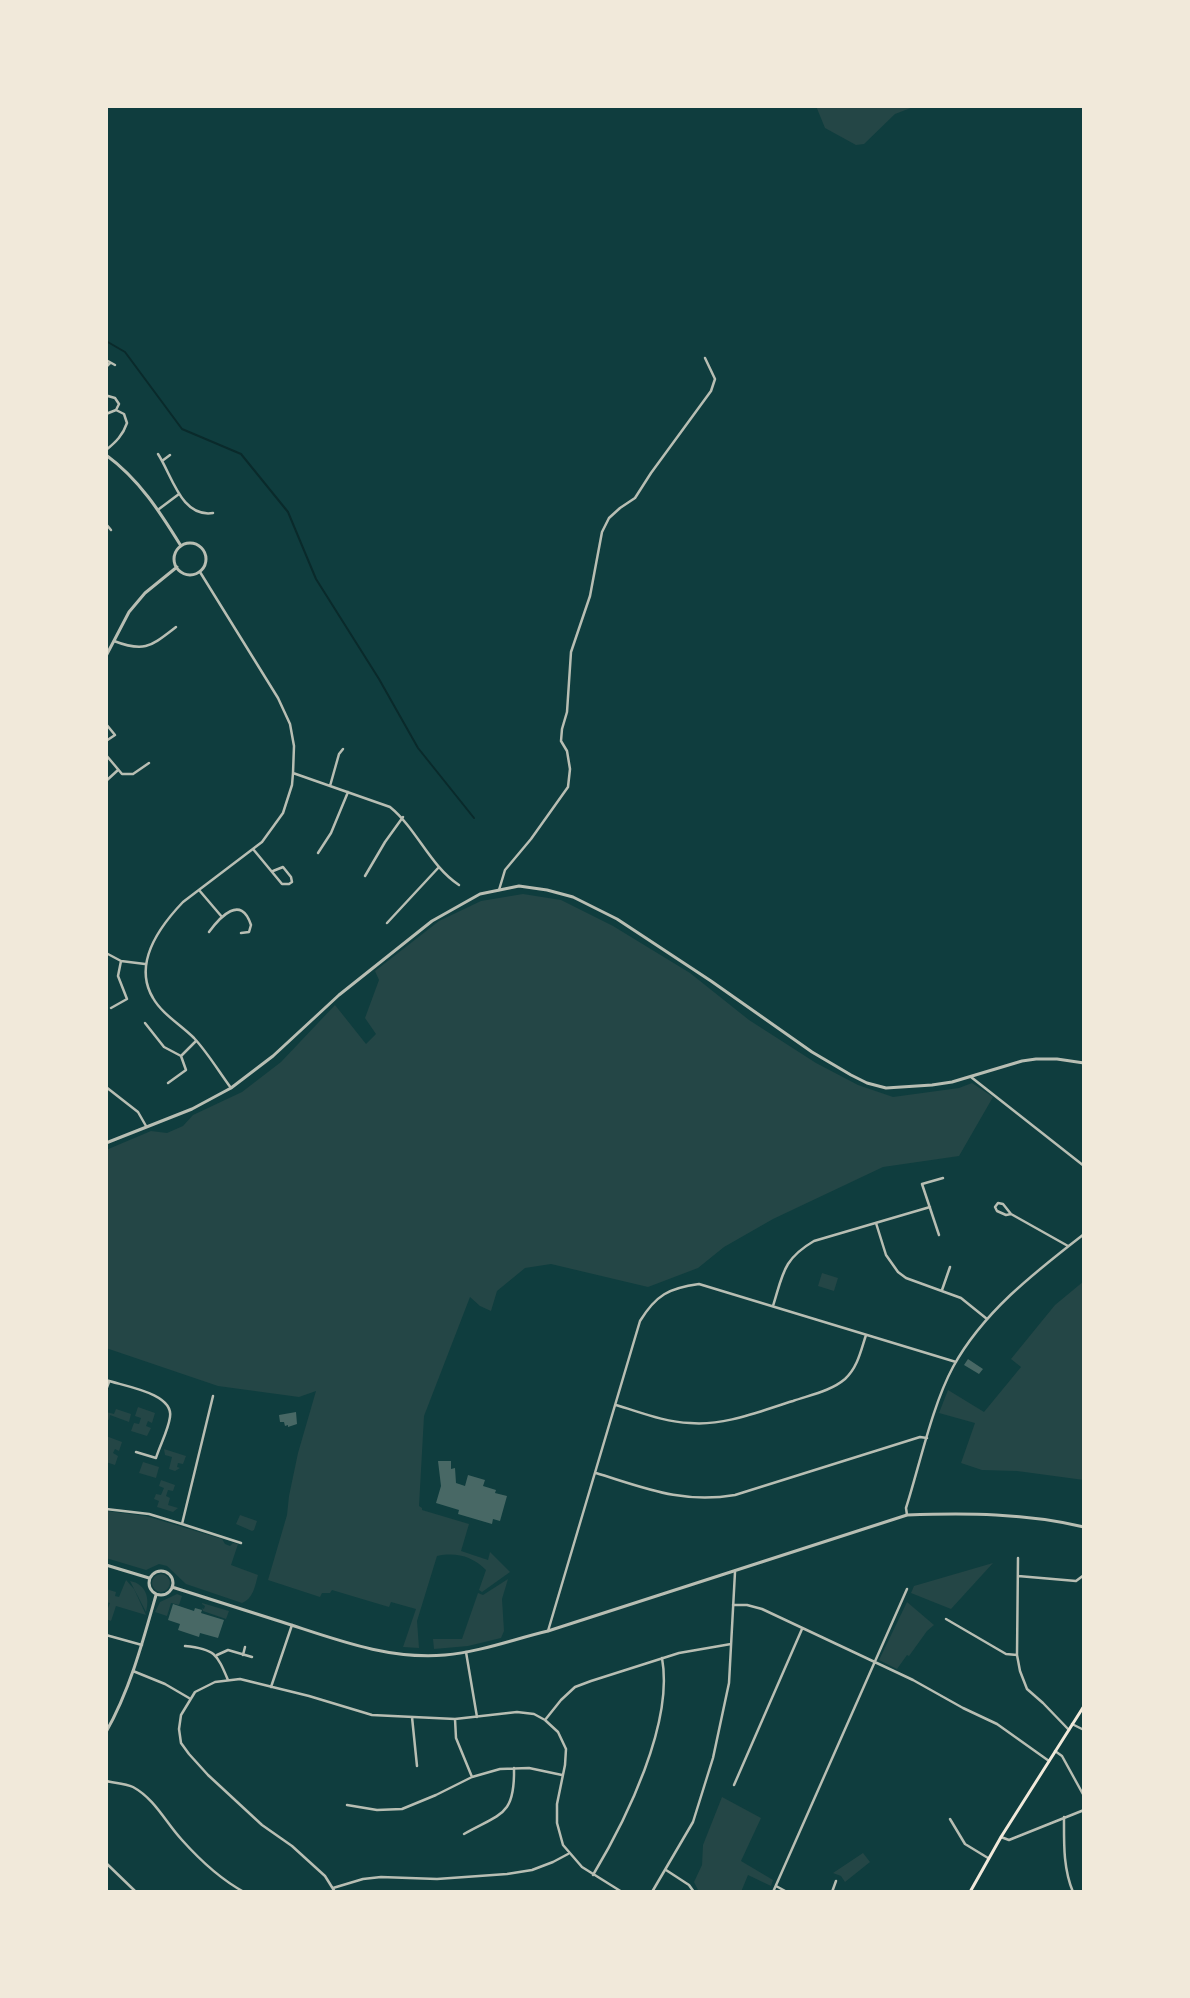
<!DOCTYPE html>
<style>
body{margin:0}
#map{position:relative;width:1190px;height:1998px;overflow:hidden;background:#0f3d3e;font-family:"Source Serif 4",serif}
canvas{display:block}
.frame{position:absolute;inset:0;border:108px solid #f1e9da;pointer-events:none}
</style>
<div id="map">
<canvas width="1190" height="1998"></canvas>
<div class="frame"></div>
</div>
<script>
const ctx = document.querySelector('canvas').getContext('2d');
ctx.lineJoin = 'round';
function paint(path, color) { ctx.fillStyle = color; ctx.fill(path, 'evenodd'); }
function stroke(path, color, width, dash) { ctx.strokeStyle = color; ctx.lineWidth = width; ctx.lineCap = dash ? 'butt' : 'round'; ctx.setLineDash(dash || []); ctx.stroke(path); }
const green = new Path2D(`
 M 816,106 L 916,106 L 895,114 L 864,144 L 856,145 L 825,128 Z
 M 523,894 L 561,900 L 613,926 L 690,973 L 749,1020 L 816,1063 L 858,1085 L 893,1097 L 959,1088 L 972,1083 L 993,1097 L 959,1156 L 883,1167 L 773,1219 L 724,1247 L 698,1268 L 648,1287 L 551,1264 L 525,1268 L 497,1291 L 491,1311 L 480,1306 L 470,1297 L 424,1416 L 419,1506 L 422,1508 L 422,1510 L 469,1524 L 461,1551 L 488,1560 L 490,1552 L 510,1572 L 482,1592 L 479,1590 L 486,1570 C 472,1556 456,1552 437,1556 L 417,1621 L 419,1648 L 403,1647 L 416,1609 L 391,1602 L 389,1607 L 332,1590 L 330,1593 L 322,1593 L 320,1597 L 268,1580 L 287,1515 L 289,1496 L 298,1453 L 316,1391 L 299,1397 L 218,1386 L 106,1348 L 106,1150 L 151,1131 L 167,1133 L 183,1126 L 193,1115 L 242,1092 L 281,1062 L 335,1005 L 366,1044 L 376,1034 L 365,1018 L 379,980 L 375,971 L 439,921 L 481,901 Z
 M 822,1273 L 838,1278 L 834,1291 L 818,1286 Z
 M 1084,1281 L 1084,1480 L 1017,1471 L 982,1470 L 961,1463 L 975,1423 L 939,1413 L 948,1390 L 984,1412 L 1021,1367 L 1011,1359 L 1055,1305 Z
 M 138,1407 L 155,1413 L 152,1423 L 148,1421 L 146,1426 L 151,1428 L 147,1436 L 131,1431 L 134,1423 L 139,1424 L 141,1418 L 135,1416 Z
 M 116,1409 L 131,1414 L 129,1422 L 110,1415 L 109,1420 L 106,1419 L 106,1412 L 114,1414 Z
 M 106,1436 L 122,1442 L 119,1451 L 115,1449 L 113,1453 L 118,1456 L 115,1465 L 106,1462 L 108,1446 L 106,1445 Z
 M 164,1449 L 186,1456 L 183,1464 L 178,1463 L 177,1467 L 180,1468 L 175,1471 L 169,1469 L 172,1457 L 165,1455 Z
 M 143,1462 L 159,1467 L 156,1478 L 139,1473 Z
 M 161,1480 L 175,1485 L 173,1491 L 168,1490 L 166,1496 L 170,1498 L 168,1505 L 178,1508 L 173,1512 L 157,1507 L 159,1501 L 154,1499 L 156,1494 L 161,1495 L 164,1488 L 159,1486 Z
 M 106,1511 L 146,1516 L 222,1539 L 225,1544 L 230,1546 L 233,1543 L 238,1544 L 231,1565 L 258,1575 C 255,1586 253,1599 242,1603 L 186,1584 L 167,1566 L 159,1564 L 146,1570 L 106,1558 Z
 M 240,1515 L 257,1521 L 254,1530 L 252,1531 L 236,1524 Z
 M 993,1563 L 951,1609 L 911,1593 L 914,1586 Z
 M152 1583a9 9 0 1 1 18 0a9 9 0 1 1-18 0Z
 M 508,1579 L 502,1599 L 504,1631 L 501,1638 L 468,1646 L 434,1649 L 433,1639 L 462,1639 L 478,1593 L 483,1595 Z
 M 126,1580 L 134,1589 L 146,1615 L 116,1606 L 111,1621 L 106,1619 L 106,1613 L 110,1603 L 106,1602 L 106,1589 L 116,1592 L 115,1596 L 119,1597 Z
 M 130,1581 C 146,1584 150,1598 146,1612 Z
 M 177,1594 L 182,1596 L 179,1605 L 171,1603 L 167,1616 L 155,1612 L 160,1602 Z
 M 907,1602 L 934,1625 L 927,1631 L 909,1656 L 907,1655 L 897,1669 L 879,1660 Z
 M 202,1603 L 229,1611 L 226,1619 L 203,1611 L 202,1608 L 204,1609 L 205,1606 L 202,1604 Z
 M 722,1797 L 761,1818 L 741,1861 L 773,1880 L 771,1886 L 748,1875 L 741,1892 L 699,1892 L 694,1882 L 702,1865 L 703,1845 Z
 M 863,1853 L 870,1862 L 845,1882 L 841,1876 L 833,1873 Z`);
const stream = new Path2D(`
 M 106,341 L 125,352 L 182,429 L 241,454 L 288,512 L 316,579 L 379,679 L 418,748 L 474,818`);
const building = new Path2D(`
 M 968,1359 L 983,1369 L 979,1374 L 964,1365 Z
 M 296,1412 L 297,1424 L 288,1427 L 288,1425 L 285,1426 L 284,1422 L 280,1422 L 279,1415 Z
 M 438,1461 L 451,1461 L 451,1469 L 455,1468 L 456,1483 L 465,1486 L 468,1475 L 485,1480 L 483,1486 L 496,1490 L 495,1493 L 507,1496 L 500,1521 L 493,1519 L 492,1524 L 458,1514 L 459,1510 L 436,1503 L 441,1486 Z
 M 173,1604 L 194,1611 L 195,1608 L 202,1610 L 201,1613 L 224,1620 L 218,1638 L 200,1633 L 199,1637 L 178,1630 L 180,1624 L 168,1620 Z`);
const minor = new Path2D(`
 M 106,360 L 115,365
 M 106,367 L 110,363
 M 106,397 L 108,396 L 115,398 L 119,404 L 116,410
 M 106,414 L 116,410 L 124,414 L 127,423 C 123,435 116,442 106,450
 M 158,454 C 172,475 181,518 213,513
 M 162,461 L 170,455
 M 159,509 L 179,494
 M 106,524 L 111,530
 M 200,572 L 278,698 L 290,724 L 294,746 L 293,773 L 292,785 L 283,813 L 262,842 L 183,902 C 160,926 132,963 153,998 C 162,1014 181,1025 194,1038 C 208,1053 219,1072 231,1088
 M 114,641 C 145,653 151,646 176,627
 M 106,724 L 115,735 L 106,741
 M 106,755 L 122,774 L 133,774 L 149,763
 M 293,773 L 390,807 C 417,829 430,866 459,885
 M 106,781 L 118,770
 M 330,786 L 339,754 L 343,749
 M 253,849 L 282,884 L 289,884 L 292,882 L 291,877 L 283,867 L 273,871
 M 318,853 L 331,833 L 348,792
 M 365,876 L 385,842 L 403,817
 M 199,890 L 222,917
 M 499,890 L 505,870 L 531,839 L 568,787 L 570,769 L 567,751 L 561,741 L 562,729 L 567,712 L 571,652 L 590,596 L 602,532 L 609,518 L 620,508 L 635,498 L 651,473 L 711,391 L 715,379 L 705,358
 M 106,902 L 106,904
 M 387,923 L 439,867
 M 209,932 C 220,917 241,894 251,925 L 249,932 L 241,933
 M 106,953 L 121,961 L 145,964
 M 111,1008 L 127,999 L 118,976 L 121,961
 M 145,1023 L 164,1047 L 181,1056
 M 971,1077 L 1084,1166
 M 168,1083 L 186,1070 L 181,1056 L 196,1041
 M 106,1087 L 138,1112 L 146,1126
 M 998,1203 L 1003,1204 L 1011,1214 L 1006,1215 L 997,1211 L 995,1207 Z
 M 1011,1214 L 1068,1246
 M 876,1223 L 886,1255 L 898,1272 L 906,1278 L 961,1298 L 987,1319
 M 939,1235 L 922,1184 L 943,1178
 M 942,1290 L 950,1267
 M 773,1306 C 783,1274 783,1259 814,1241 L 930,1207
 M 106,1380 C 123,1386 174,1393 170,1417 C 168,1431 160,1445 156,1458 L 136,1452
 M 106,1390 L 109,1382
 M 616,1405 C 640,1412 664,1422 690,1423 C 725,1426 760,1411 793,1401 C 810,1395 831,1391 845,1379 C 858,1367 861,1350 866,1335
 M 596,1473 C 645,1488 682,1504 735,1495 L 920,1437 L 927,1438
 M 106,1509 L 149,1514 L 182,1524 L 213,1396
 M 907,1515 L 906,1508 C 920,1464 932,1406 953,1367 C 983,1312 1035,1272 1084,1234
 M 182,1524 L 241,1543
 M 1018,1558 L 1017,1655 L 1020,1671 L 1027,1689 L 1043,1703 L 1069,1730
 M 1018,1576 L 1076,1581 L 1084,1575
 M 733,1605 L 747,1605 L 762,1609 L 913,1680 L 963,1708 L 997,1724 L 1049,1761
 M 946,1619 L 1006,1654 L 1017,1655
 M 548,1631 L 640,1321 C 656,1295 669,1288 699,1284 L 956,1362
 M 106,1635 L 142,1645
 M 185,1646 C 215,1649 217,1654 228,1680
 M 466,1652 L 477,1717
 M 217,1655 L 228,1650 L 252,1657
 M 243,1655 L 245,1647
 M 133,1671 L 165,1684 L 189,1698
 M 271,1687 L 292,1625
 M 412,1717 L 417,1766
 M 455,1719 L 456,1738 L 472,1777
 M 545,1720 L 561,1700 L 575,1687 L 591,1681 L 679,1653 L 731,1644
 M 1072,1724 L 1084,1730
 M 1055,1751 L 1062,1756 L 1084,1796
 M 106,1781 C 114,1783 125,1783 133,1787 C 155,1799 166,1823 182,1840 C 199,1859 222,1880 244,1892
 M 734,1785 L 802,1629
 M 347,1805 L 377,1810 L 402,1809 L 436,1795 L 472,1777 L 500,1769 L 529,1768 L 562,1775
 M 1064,1817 C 1064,1843 1063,1868 1073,1892
 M 950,1819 L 965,1844 L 988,1858
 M 464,1834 C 501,1813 515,1816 514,1768
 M 1001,1837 L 1009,1840 L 1084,1810
 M 106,1863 L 136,1892
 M 666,1870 L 689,1885 L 694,1892
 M 593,1875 C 626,1820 674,1723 662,1658
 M 776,1886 L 787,1892
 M 333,1888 L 363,1879 L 381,1877 L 437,1879 L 507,1874 L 532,1870 L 553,1862 L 568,1854
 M 335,1892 L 325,1876 L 292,1846 L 262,1825 L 208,1775 L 189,1754 L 181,1743 L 179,1729 L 181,1715 L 195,1692 L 215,1682 L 240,1679 L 309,1696 L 372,1715 L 455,1719 L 517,1712 L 534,1714 L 545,1720 L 558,1732 L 566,1749 L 565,1765 L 557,1804 L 557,1823 L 563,1845 L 582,1867 L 622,1892
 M 652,1892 L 693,1822 L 713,1758 L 729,1683 L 735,1572
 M 773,1892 L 907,1589
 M 832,1892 L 836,1881`);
const tertiary = new Path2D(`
 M 106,455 C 139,479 160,512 181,546
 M174 559a16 16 0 1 1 32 0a16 16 0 1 1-32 0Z
 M 106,656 L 129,612 L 145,593 L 177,567
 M 106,1143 L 192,1109 L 231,1088 L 273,1056 L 339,995 L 432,921 L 480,894 L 519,886 L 547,890 L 573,897 L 617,919 L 711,981 L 812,1052 L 851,1075 L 867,1083 L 886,1088 L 932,1085 L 952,1082 L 1022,1061 L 1036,1059 L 1057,1059 L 1084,1063
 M 106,1565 L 149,1578
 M149 1583a12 12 0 1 1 24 0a12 12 0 1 1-24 0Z
 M 172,1587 C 209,1599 245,1610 282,1622 C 335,1639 388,1660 445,1655 C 480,1652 514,1639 548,1631 L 907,1515 C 966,1513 1026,1513 1084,1527
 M 106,1732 C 130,1690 143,1641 156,1595`);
const secondary = new Path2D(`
 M 970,1892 L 1001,1837 L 1084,1706`);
paint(green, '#244646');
stroke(stream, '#0a2a2b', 2);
paint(building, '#486865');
stroke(minor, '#b8beb3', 2.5);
stroke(tertiary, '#b8beb3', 3);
stroke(secondary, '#f1e9da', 3);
</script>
